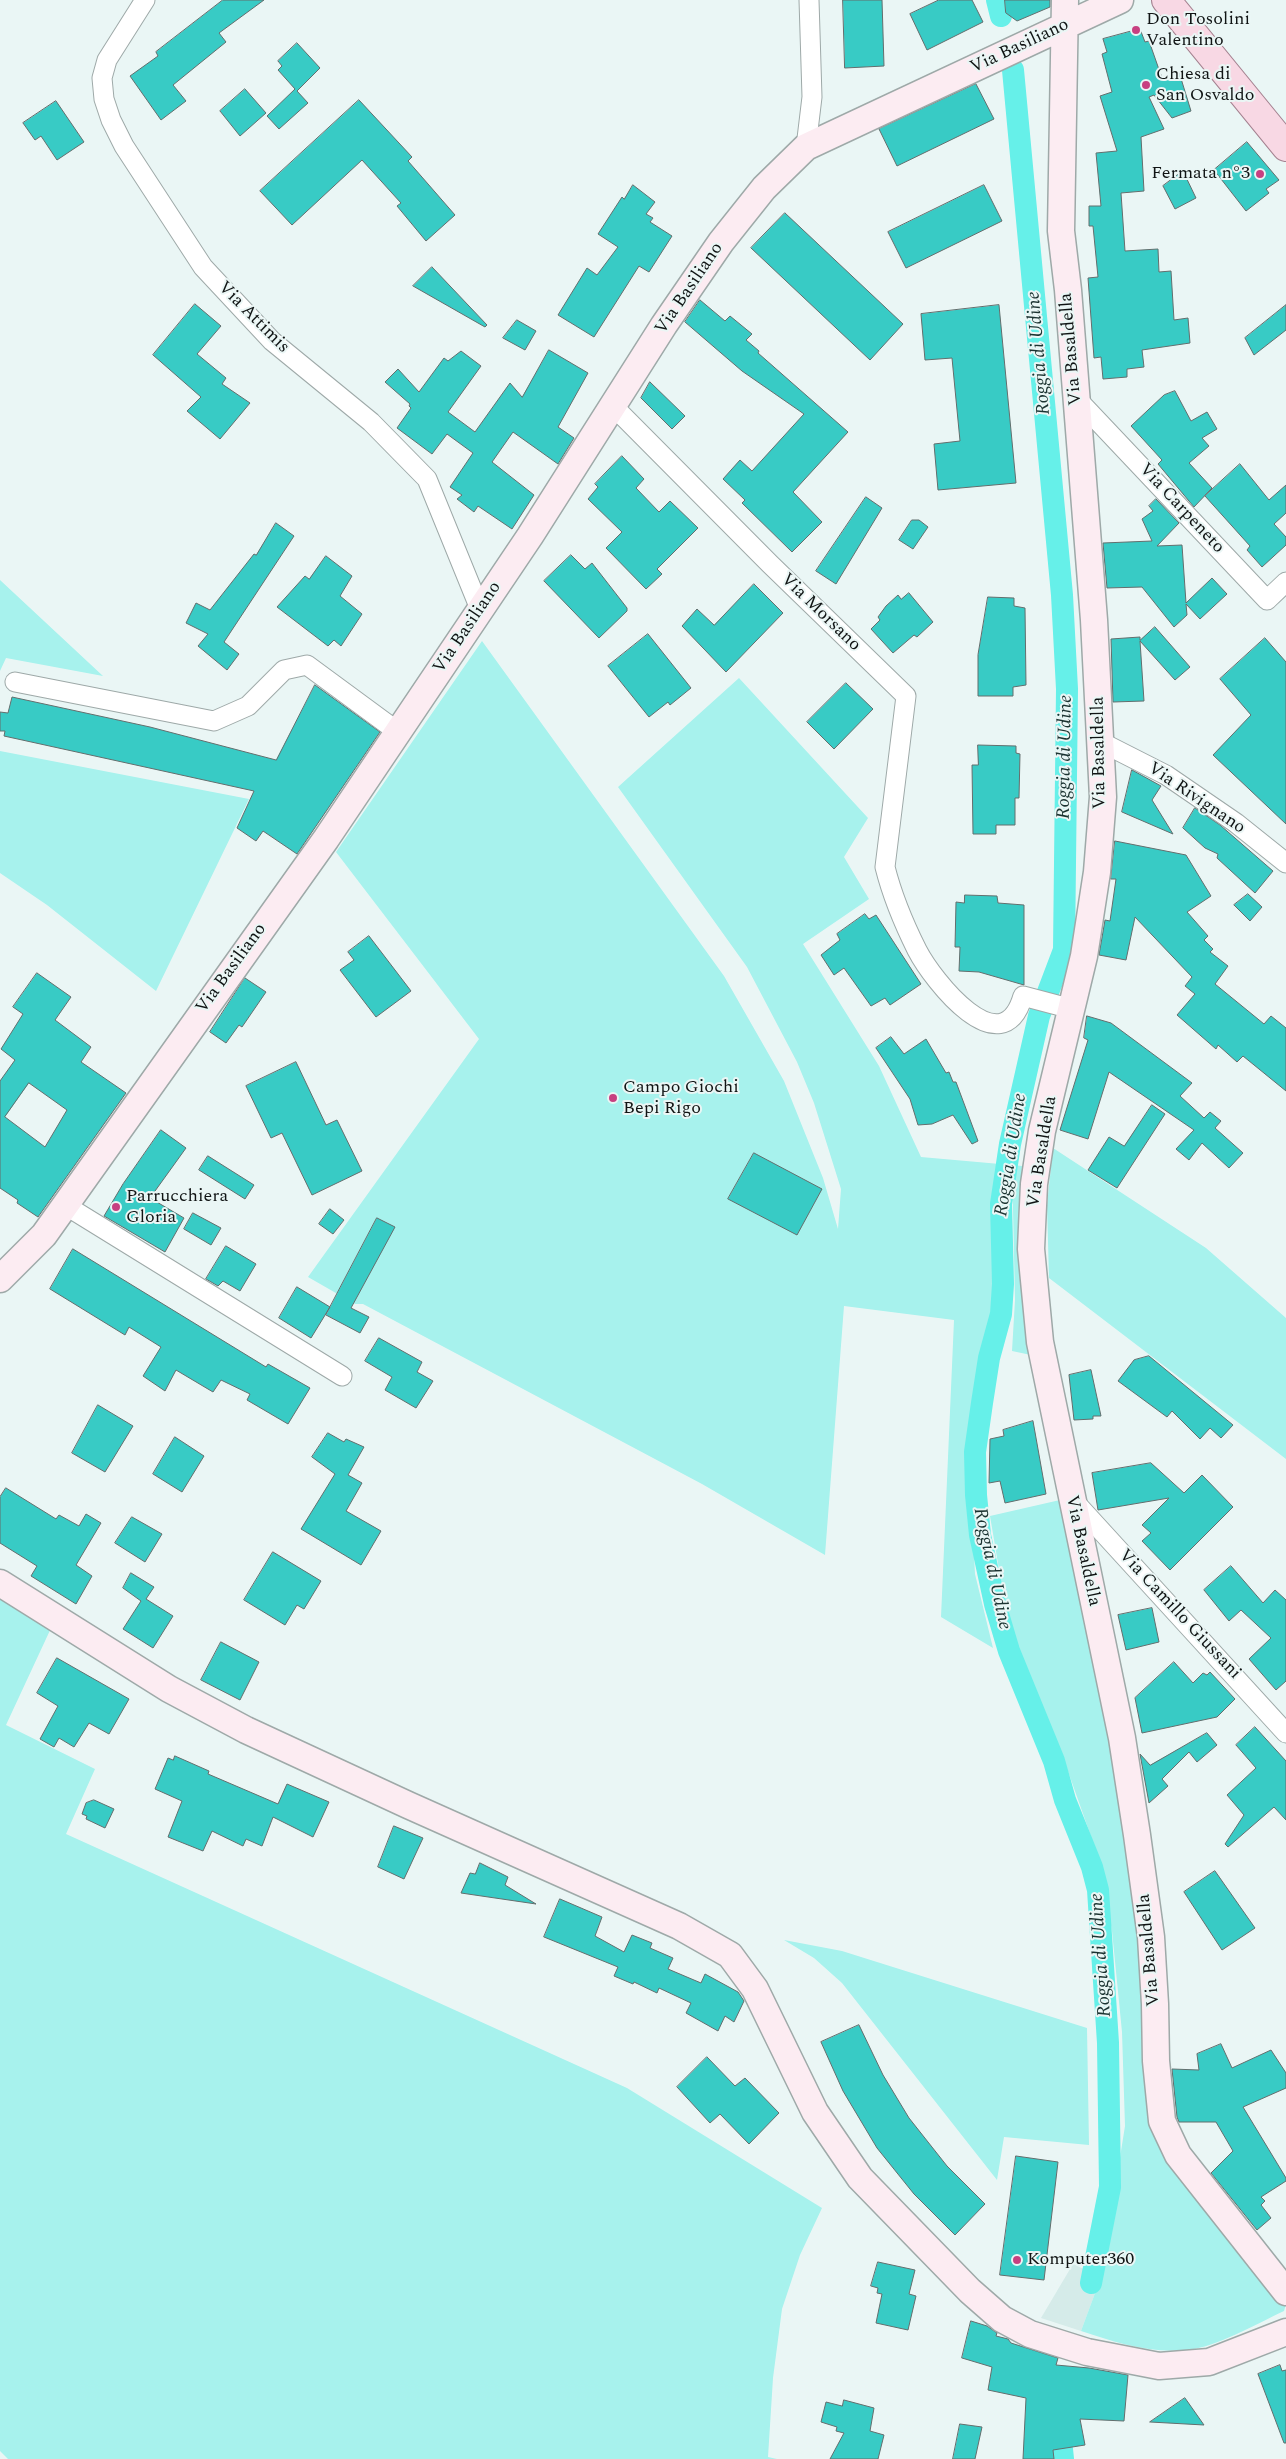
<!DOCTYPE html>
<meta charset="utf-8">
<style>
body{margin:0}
canvas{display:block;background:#eaf6f5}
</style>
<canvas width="1286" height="2459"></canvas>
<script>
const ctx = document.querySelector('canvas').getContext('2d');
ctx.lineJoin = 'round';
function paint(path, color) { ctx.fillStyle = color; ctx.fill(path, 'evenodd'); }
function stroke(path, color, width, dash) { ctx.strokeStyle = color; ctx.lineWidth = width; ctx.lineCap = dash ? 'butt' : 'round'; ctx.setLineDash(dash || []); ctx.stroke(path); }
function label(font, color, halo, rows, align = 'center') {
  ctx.font = font + ' Spectral,serif'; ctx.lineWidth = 4; ctx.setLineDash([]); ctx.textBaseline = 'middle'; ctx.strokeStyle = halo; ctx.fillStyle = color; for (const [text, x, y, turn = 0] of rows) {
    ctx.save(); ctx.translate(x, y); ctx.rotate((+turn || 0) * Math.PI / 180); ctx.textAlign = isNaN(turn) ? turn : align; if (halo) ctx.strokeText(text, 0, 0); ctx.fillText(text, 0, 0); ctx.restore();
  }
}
const built = new Path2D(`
 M 1073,2264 L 1101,2277 L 1081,2331 L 1041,2318 Z`);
const green = new Path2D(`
 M 0,580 L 103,676 L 6,658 L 0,671 Z
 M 482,641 L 724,976 L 784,1081 L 823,1178 L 838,1229 L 841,1189 L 814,1103 L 797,1062 L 747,967 L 618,787 L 739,678 L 868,818 L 844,857 L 869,899 L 803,944 L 879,1066 L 921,1157 L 1000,1164 L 993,1202 L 994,1316 L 982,1357 L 970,1444 L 970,1482 L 975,1574 L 993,1648 L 941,1617 L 954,1320 L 844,1306 L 825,1555 L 702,1484 L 363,1304 L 355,1304 L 308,1277 L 479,1039 L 336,852 Z
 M 0,751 L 249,799 L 156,991 L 47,905 L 0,873 Z
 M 1053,1148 L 1206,1248 L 1286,1318 L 1286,1459 L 1049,1278 L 1047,1205 Z
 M 1012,1165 L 1022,1166 C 1018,1230 1024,1292 1031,1355 L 1012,1351 L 1015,1300 Z
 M 1060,1500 L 1115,1762 L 1135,1901 L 1151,2111 L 1286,2304 L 1284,2311 C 1256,2324 1217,2347 1187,2350 C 1151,2354 1114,2342 1081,2331 L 1101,2277 L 1125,2126 L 1122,2032 L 1112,1931 L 1099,1859 L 1064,1760 L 1017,1651 L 1004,1599 L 990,1516 Z
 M 0,1594 L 52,1626 L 6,1725 L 95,1769 L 66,1834 L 627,2088 L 822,2208 L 800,2255 L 782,2309 L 773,2378 L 768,2457 L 777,2459 L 8,2459 L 0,2451 Z
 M 784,1940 L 842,1951 L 1087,2028 L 1089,2145 L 1004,2137 L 997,2180 L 842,1983 L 814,1958 Z`);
const canal = new Path2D(`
 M 997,0 L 1001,16
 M 1013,70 L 1062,595 L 1067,689 L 1064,950 L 1039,1016 L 1010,1144 L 1001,1204 L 1003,1284 L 1001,1314 L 989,1358 L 982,1403 L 975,1452 L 976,1495 L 980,1535 L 995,1604 L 1009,1651 L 1054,1761 L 1065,1800 L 1092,1867 L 1098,1890 L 1108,2043 L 1110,2187 L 1091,2283
 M 1059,2419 L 1063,2459`);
const building = new Path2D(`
 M 223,0 L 264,0 L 219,33 L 226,42 L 173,85 L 186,101 L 161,120 L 130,76 L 158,56 L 156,52 Z
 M 843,0 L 882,0 L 884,66 L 845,68 Z
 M 939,0 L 972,0 L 983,22 L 927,50 L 910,14 Z
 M 1005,0 L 1050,0 L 1050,7 L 1017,21 L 1006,13 Z
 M 1140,29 L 1145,42 L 1149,41 L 1162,78 L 1179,72 L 1191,111 L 1172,118 L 1154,95 L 1149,97 L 1164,129 L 1141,137 L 1144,191 L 1121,193 L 1125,251 L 1158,249 L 1159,272 L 1171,271 L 1174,320 L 1188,318 L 1190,343 L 1142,350 L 1144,367 L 1127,369 L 1127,377 L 1103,379 L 1101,357 L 1094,358 L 1088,278 L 1098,277 L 1093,226 L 1089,226 L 1089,206 L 1101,206 L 1096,153 L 1117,151 L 1100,96 L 1112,92 L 1102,54 L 1107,52 L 1103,39 Z
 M 297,43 L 320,68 L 297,91 L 308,103 L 279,129 L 267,116 L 295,89 L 278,70 L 282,66 L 278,61 Z
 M 976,84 L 994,119 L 897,166 L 879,129 Z
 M 245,89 L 266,113 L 240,136 L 220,111 Z
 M 359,100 L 412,157 L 408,161 L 455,215 L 426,241 L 397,206 L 401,203 L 362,160 L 292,225 L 260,191 Z
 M 56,101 L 84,142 L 57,160 L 41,136 L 35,140 L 23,123 Z
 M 1247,142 L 1279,180 L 1266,189 L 1269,193 L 1246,211 L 1214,170 Z
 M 1183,171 L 1196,198 L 1175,209 L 1163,186 Z
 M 633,185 L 655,202 L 646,214 L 653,218 L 650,222 L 672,236 L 649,272 L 639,266 L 594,337 L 558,315 L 587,268 L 597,275 L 618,247 L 598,234 L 622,197 L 624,199 Z
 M 984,185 L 1002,221 L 906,268 L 888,232 Z
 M 785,213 L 903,324 L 870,360 L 751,248 Z
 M 432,267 L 487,325 L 485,327 L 413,286 Z
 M 700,300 L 725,321 L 730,316 L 752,334 L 746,340 L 759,351 L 758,353 L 848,432 L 793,492 L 822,522 L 792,552 L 742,503 L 745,500 L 723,479 L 740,460 L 752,471 L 804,414 L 742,371 L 685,322 Z
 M 195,304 L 221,326 L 197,354 L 226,378 L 222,384 L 250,403 L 220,439 L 187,411 L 201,397 L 153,355 Z
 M 999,305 L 1016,483 L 938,490 L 934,444 L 960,441 L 952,358 L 925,360 L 921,314 Z
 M 1286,305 L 1286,330 L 1254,355 L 1245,338 Z
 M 517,320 L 536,331 L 525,350 L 503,338 Z
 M 549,350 L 588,373 L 558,427 L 574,438 L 558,464 L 513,432 L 492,462 L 534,495 L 512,529 L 478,506 L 474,512 L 457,499 L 462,495 L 450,487 L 473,453 L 447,434 L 432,454 L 397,428 L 411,408 L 409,406 L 410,404 L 385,382 L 398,369 L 419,392 L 444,358 L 448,361 L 461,351 L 481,366 L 448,412 L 475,432 L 510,383 L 522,397 Z
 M 650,382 L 685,416 L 672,429 L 641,398 Z
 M 1175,391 L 1191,421 L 1207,412 L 1217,429 L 1202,438 L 1209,446 L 1189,463 L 1212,488 L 1194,507 L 1158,464 L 1162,460 L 1131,426 L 1164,395 Z
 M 622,456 L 644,479 L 636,488 L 659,512 L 670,501 L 698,528 L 657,569 L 662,574 L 646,589 L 606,548 L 622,532 L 588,499 L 598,487 L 595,484 Z
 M 1240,464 L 1269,500 L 1286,485 L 1286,513 L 1274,524 L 1286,537 L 1286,545 L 1262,567 L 1247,550 L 1250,546 L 1205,496 Z
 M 866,497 L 882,508 L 836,584 L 816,571 Z
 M 1156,499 L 1179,523 L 1157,546 L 1182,545 L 1186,603 L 1212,578 L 1227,594 L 1200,619 L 1186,604 L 1187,615 L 1174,627 L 1142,587 L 1107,588 L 1103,543 L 1152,541 L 1142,519 L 1153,511 L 1149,506 Z
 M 912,520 L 919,520 L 928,527 L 913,549 L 899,540 Z
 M 276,523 L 294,536 L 224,642 L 239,654 L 227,670 L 198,646 L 208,634 L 186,623 L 196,603 L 210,610 L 254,554 L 256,555 Z
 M 571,555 L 585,569 L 592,563 L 627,608 L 627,611 L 599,638 L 544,581 Z
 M 326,556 L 352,576 L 340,596 L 362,614 L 341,646 L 334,640 L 328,646 L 277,607 L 305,576 L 309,579 Z
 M 754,584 L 783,613 L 726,672 L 682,626 L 697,609 L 714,625 Z
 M 909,593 L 933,622 L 917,637 L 914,635 L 893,653 L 871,629 L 880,620 L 878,617 L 886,606 L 898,595 L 901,599 Z
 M 988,597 L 1014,598 L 1014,606 L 1025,608 L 1026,685 L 1013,687 L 1013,696 L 978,696 L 978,655 Z
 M 1155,627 L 1190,667 L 1175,680 L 1140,641 L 1144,701 L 1113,702 L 1111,639 L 1140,637 L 1140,640 Z
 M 648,634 L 691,688 L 670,705 L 668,702 L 649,717 L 608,666 Z
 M 1265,638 L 1286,662 L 1286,824 L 1213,755 L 1251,715 L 1220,679 Z
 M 846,683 L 873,709 L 834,749 L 807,722 Z
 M 315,685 L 380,732 L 297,854 L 263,831 L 256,841 L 237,828 L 254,791 L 4,736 L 5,731 L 0,731 L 0,712 L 8,713 L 12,697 L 150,727 L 276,760 Z
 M 978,745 L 1016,746 L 1016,753 L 1020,754 L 1019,798 L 1015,798 L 1015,825 L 996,825 L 996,834 L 973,834 L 972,765 L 978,765 Z
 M 1132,770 L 1161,786 L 1152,800 L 1173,834 L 1122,812 Z
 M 1195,808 L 1220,825 L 1273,871 L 1255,893 L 1217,858 L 1218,854 L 1205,848 L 1183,828 Z
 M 1115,841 L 1186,855 L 1211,896 L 1187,912 L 1208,936 L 1204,940 L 1213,949 L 1210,952 L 1228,966 L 1215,984 L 1264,1024 L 1271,1016 L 1286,1028 L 1286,1091 L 1243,1056 L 1237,1062 L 1218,1045 L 1216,1049 L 1177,1015 L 1195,994 L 1185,986 L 1192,977 L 1135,917 L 1126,960 L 1099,955 L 1105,920 L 1110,921 L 1116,879 L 1111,879 Z
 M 1248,894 L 1262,907 L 1250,921 L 1234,905 Z
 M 965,895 L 997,896 L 998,903 L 1024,905 L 1024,985 L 979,972 L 959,971 L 960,947 L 955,947 L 956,902 L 964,903 Z
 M 865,914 L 869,919 L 876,915 L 921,984 L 890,1005 L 885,998 L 871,1006 L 844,968 L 834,975 L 821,955 L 840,940 L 837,934 Z
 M 369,936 L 411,991 L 376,1017 L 340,970 L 354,960 L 348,952 Z
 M 37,973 L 71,997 L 55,1020 L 91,1047 L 81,1062 L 126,1093 L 38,1217 L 17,1203 L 18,1200 L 0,1188 L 0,1081 L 15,1060 L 1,1049 L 23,1014 L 13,1007 ZM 29,1083 L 67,1110 L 45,1147 L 5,1117 Z
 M 245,978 L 266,992 L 242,1027 L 239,1025 L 226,1043 L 210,1032 Z
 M 1087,1016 L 1111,1023 L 1192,1083 L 1180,1096 L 1204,1118 L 1210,1112 L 1221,1121 L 1215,1128 L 1243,1153 L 1229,1168 L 1202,1143 L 1189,1160 L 1176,1149 L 1194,1130 L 1109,1072 L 1088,1139 L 1060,1130 L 1088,1040 L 1084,1038 Z
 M 891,1037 L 904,1054 L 926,1039 L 946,1073 L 949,1072 L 953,1082 L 956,1082 L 978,1141 L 972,1144 L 953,1115 L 932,1124 L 918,1125 L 910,1099 L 876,1048 Z
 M 296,1062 L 326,1125 L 337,1120 L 362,1171 L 312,1195 L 282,1133 L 271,1138 L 246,1086 Z
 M 1152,1105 L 1165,1114 L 1117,1188 L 1088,1170 L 1109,1137 L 1124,1146 Z
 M 161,1130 L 186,1148 L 150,1198 L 184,1218 L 165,1252 L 104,1216 L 123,1184 Z
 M 754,1153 L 822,1189 L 797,1235 L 728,1199 Z
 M 208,1156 L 254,1185 L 245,1199 L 199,1170 Z
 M 330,1209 L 344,1220 L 333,1234 L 319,1224 Z
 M 193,1213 L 221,1228 L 211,1245 L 184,1229 Z
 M 377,1218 L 395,1227 L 351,1308 L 369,1317 L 360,1333 L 326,1315 Z
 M 226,1246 L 256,1264 L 240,1291 L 223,1281 L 218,1286 L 206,1279 Z
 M 73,1249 L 266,1367 L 268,1364 L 310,1388 L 288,1424 L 247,1400 L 250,1394 L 221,1380 L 213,1392 L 176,1370 L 165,1391 L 143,1376 L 161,1347 L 129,1327 L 125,1335 L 50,1289 Z
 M 297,1287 L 330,1307 L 311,1338 L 279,1318 Z
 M 379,1338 L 422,1362 L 417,1372 L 433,1381 L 416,1408 L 385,1390 L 392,1377 L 365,1361 Z
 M 1149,1356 L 1233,1425 L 1221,1438 L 1210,1428 L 1200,1439 L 1172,1411 L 1167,1417 L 1118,1381 L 1134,1360 Z
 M 1091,1370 L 1101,1416 L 1093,1416 L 1093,1419 L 1074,1420 L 1069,1375 Z
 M 98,1405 L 133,1426 L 105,1472 L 72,1453 Z
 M 1033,1421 L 1046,1494 L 1005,1503 L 1000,1481 L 989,1483 L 990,1439 L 1004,1436 L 1003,1430 Z
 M 328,1433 L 344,1442 L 346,1439 L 364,1447 L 348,1475 L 362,1483 L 346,1511 L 381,1531 L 361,1565 L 301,1529 L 335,1474 L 312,1457 Z
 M 175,1437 L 204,1456 L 182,1492 L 153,1474 Z
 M 1151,1463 L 1184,1493 L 1202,1475 L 1233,1507 L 1170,1570 L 1142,1541 L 1151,1533 L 1142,1525 L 1169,1498 L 1098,1510 L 1092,1473 Z
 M 6,1488 L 56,1519 L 59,1515 L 79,1526 L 86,1514 L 101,1523 L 76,1565 L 92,1576 L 76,1604 L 31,1576 L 37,1566 L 0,1543 L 0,1497 Z
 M 132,1517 L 162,1534 L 145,1562 L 115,1543 Z
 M 273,1552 L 321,1581 L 304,1609 L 297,1605 L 285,1625 L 244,1600 Z
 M 1231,1566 L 1263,1603 L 1275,1590 L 1286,1600 L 1286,1681 L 1276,1690 L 1249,1659 L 1271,1638 L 1241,1610 L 1229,1621 L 1204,1590 Z
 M 131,1573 L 154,1587 L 146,1599 L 173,1616 L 153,1648 L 123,1629 L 141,1601 L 123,1588 Z
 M 1152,1608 L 1159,1642 L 1126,1650 L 1118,1615 Z
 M 221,1642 L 259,1662 L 240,1700 L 201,1680 Z
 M 57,1658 L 129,1699 L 109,1734 L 89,1723 L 74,1747 L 59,1738 L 54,1747 L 40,1739 L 58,1706 L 37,1693 Z
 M 1174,1662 L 1193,1683 L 1203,1673 L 1207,1675 L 1210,1672 L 1235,1699 L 1217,1717 L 1142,1733 L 1135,1698 Z
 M 1255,1727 L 1286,1761 L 1286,1820 L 1274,1807 L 1228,1847 L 1225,1844 L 1244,1815 L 1227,1795 L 1256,1768 L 1236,1745 Z
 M 1207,1733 L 1217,1745 L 1197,1762 L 1189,1752 L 1162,1779 L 1168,1786 L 1149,1803 L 1140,1754 L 1150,1765 Z
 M 175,1756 L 209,1771 L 208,1774 L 278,1804 L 287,1784 L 329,1802 L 313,1837 L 273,1817 L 262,1846 L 246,1839 L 243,1846 L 212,1831 L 203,1851 L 168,1837 L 182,1801 L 155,1789 L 168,1758 L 173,1760 Z
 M 94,1800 L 114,1809 L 105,1828 L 86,1819 L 87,1816 L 82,1814 L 86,1803 Z
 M 394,1826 L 423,1838 L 404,1879 L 378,1867 Z
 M 480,1863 L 508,1877 L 505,1885 L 536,1904 L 461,1893 L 470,1873 L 475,1874 Z
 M 1215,1871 L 1255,1928 L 1222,1950 L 1184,1892 Z
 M 560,1899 L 602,1917 L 595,1936 L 624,1952 L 632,1935 L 652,1943 L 650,1948 L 673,1958 L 668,1969 L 701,1983 L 705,1974 L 738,1992 L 744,2001 L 734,2022 L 725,2016 L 718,2031 L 686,2013 L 691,2003 L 659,1988 L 657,1993 L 634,1982 L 633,1984 L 614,1976 L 618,1967 L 544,1937 Z
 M 859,2025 L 883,2075 L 909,2118 L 947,2166 L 985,2204 L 955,2235 L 914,2194 L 877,2148 L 843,2091 L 821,2042 Z
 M 1221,2044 L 1232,2068 L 1271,2050 L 1286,2073 L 1286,2088 L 1243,2107 L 1286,2178 L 1286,2181 L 1261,2197 L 1265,2201 L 1261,2205 L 1271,2218 L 1257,2230 L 1211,2173 L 1233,2151 L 1216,2122 L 1179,2122 L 1177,2117 L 1172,2069 L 1199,2070 L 1197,2054 Z
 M 707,2057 L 735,2086 L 745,2078 L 779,2113 L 749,2144 L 720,2114 L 710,2123 L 677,2087 Z
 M 1016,2156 L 1058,2162 L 1044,2280 L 1000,2275 Z
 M 878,2262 L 915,2270 L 909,2294 L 916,2296 L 908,2330 L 876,2323 L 882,2294 L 877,2293 L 878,2288 L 871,2286 Z
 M 971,2321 L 987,2326 L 997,2333 L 996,2336 L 1008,2339 L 1011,2343 L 1058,2358 L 1056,2365 L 1089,2368 L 1128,2375 L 1124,2421 L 1080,2419 L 1085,2445 L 1053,2450 L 1054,2459 L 1023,2459 L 1026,2398 L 988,2390 L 992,2367 L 962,2358 Z
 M 1280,2365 L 1282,2371 L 1286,2370 L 1286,2443 L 1284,2443 L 1258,2374 Z
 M 1185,2398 L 1204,2425 L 1150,2422 Z
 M 844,2400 L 874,2408 L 870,2431 L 884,2435 L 878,2459 L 830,2459 L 844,2433 L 836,2431 L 837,2427 L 821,2422 L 826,2402 L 842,2406 Z
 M 960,2424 L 982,2427 L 975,2459 L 953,2459 Z`);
const street = new Path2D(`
 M 145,0 L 107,60 L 102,78 L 104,99 L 111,120 L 124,146 L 203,267 L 272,341 L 371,422 L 427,479 L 480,609
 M 806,147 L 812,97 L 809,0
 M 1077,399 L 1267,600 L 1286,582
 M 613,406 L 770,564 L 906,696 L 885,867 C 892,895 904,924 917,950 C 933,981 1002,1068 1023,996 L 1072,1009
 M 15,682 L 214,721 L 248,706 L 284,670 L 307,665 L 398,732
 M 1101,742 L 1166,775 L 1236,823 L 1286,863
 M 65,1205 L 342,1376
 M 1074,1501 L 1286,1733`);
const secondary = new Path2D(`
 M 1065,0 L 1061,231 L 1068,290 L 1094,620 L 1103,797 L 1097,872 L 1084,956 L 1042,1131 L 1034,1184 L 1031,1249 L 1040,1342 L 1122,1738 L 1137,1835 L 1151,1937 L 1155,2004 L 1156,2061 L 1162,2121 L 1178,2155 L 1286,2292
 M 0,1279 L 44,1235 L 326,839 L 530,536 L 664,325 L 721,242 L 764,188 L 806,147 L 1120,0
 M 0,1583 L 169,1689 L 246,1730 L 408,1805 L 679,1926 L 730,1955 L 755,1989 L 815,2112 L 860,2178 L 970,2291 L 1002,2319 L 1030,2334 L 1087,2352 L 1159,2366 L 1209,2362 L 1286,2332`);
const primary = new Path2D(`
 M 1166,0 L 1286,147`);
const markers = [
 [1136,30,5,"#c74081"],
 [1146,85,5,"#c74081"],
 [1260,174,5,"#c74081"],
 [613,1098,5,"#c74081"],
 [116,1207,5,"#c74081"],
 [1017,2260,5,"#c74081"]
];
const poiNames = [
 ["Don Tosolini",1146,20],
 ["Valentino",1146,41],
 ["Chiesa di",1156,75],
 ["San Osvaldo",1156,96],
 ["Fermata n°3",1250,174,"right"],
 ["Campo Giochi",623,1088],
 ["Bepi Rigo",623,1109],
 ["Parrucchiera",126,1197],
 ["Gloria",126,1218],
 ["Komputer360",1027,2260]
];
const streetNames = [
 ["Via Basiliano",1020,47,-25],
 ["Via Basiliano",690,289,-56],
 ["Via Attimis",253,318,45],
 ["Via Basaldella",1072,349,-95],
 ["Via Carpeneto",1181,509,47],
 ["Via Morsano",820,613,44],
 ["Via Basiliano",468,628,-56],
 ["Via Basaldella",1100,753,-91],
 ["Via Rivignano",1196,799,34],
 ["Via Basiliano",232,969,-54],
 ["Via Basaldella",1043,1152,-81],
 ["Via Basaldella",1082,1551,78],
 ["Via Camillo Giussani",1179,1615,47],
 ["Via Basaldella",1150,1950,-95]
];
const waterNames = [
 ["Roggia di Udine",1040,353,-95],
 ["Roggia di Udine",1066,757,-89],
 ["Roggia di Udine",1012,1155,-81],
 ["Roggia di Udine",991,1569,78],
 ["Roggia di Udine",1102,1955,-94]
];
paint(built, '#d5ebe9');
paint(green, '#a7f2ed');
stroke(canal, '#66f0e9', 22);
paint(building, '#38cbc5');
stroke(building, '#636e6d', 1);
stroke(street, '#9ea9a8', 21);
stroke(secondary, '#9ea9a8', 29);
stroke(primary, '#a48290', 30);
stroke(street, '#fff', 19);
stroke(secondary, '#fcecf2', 26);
stroke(primary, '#f8d8e4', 28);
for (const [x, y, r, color] of markers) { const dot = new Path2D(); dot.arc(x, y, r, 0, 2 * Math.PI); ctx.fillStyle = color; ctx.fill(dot); stroke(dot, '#eaf6f5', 2); }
label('18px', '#101414', '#eaf6f5', poiNames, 'left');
label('18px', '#101414', '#eaf6f5', streetNames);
label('italic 19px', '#1b3331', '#eaf6f5', waterNames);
</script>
